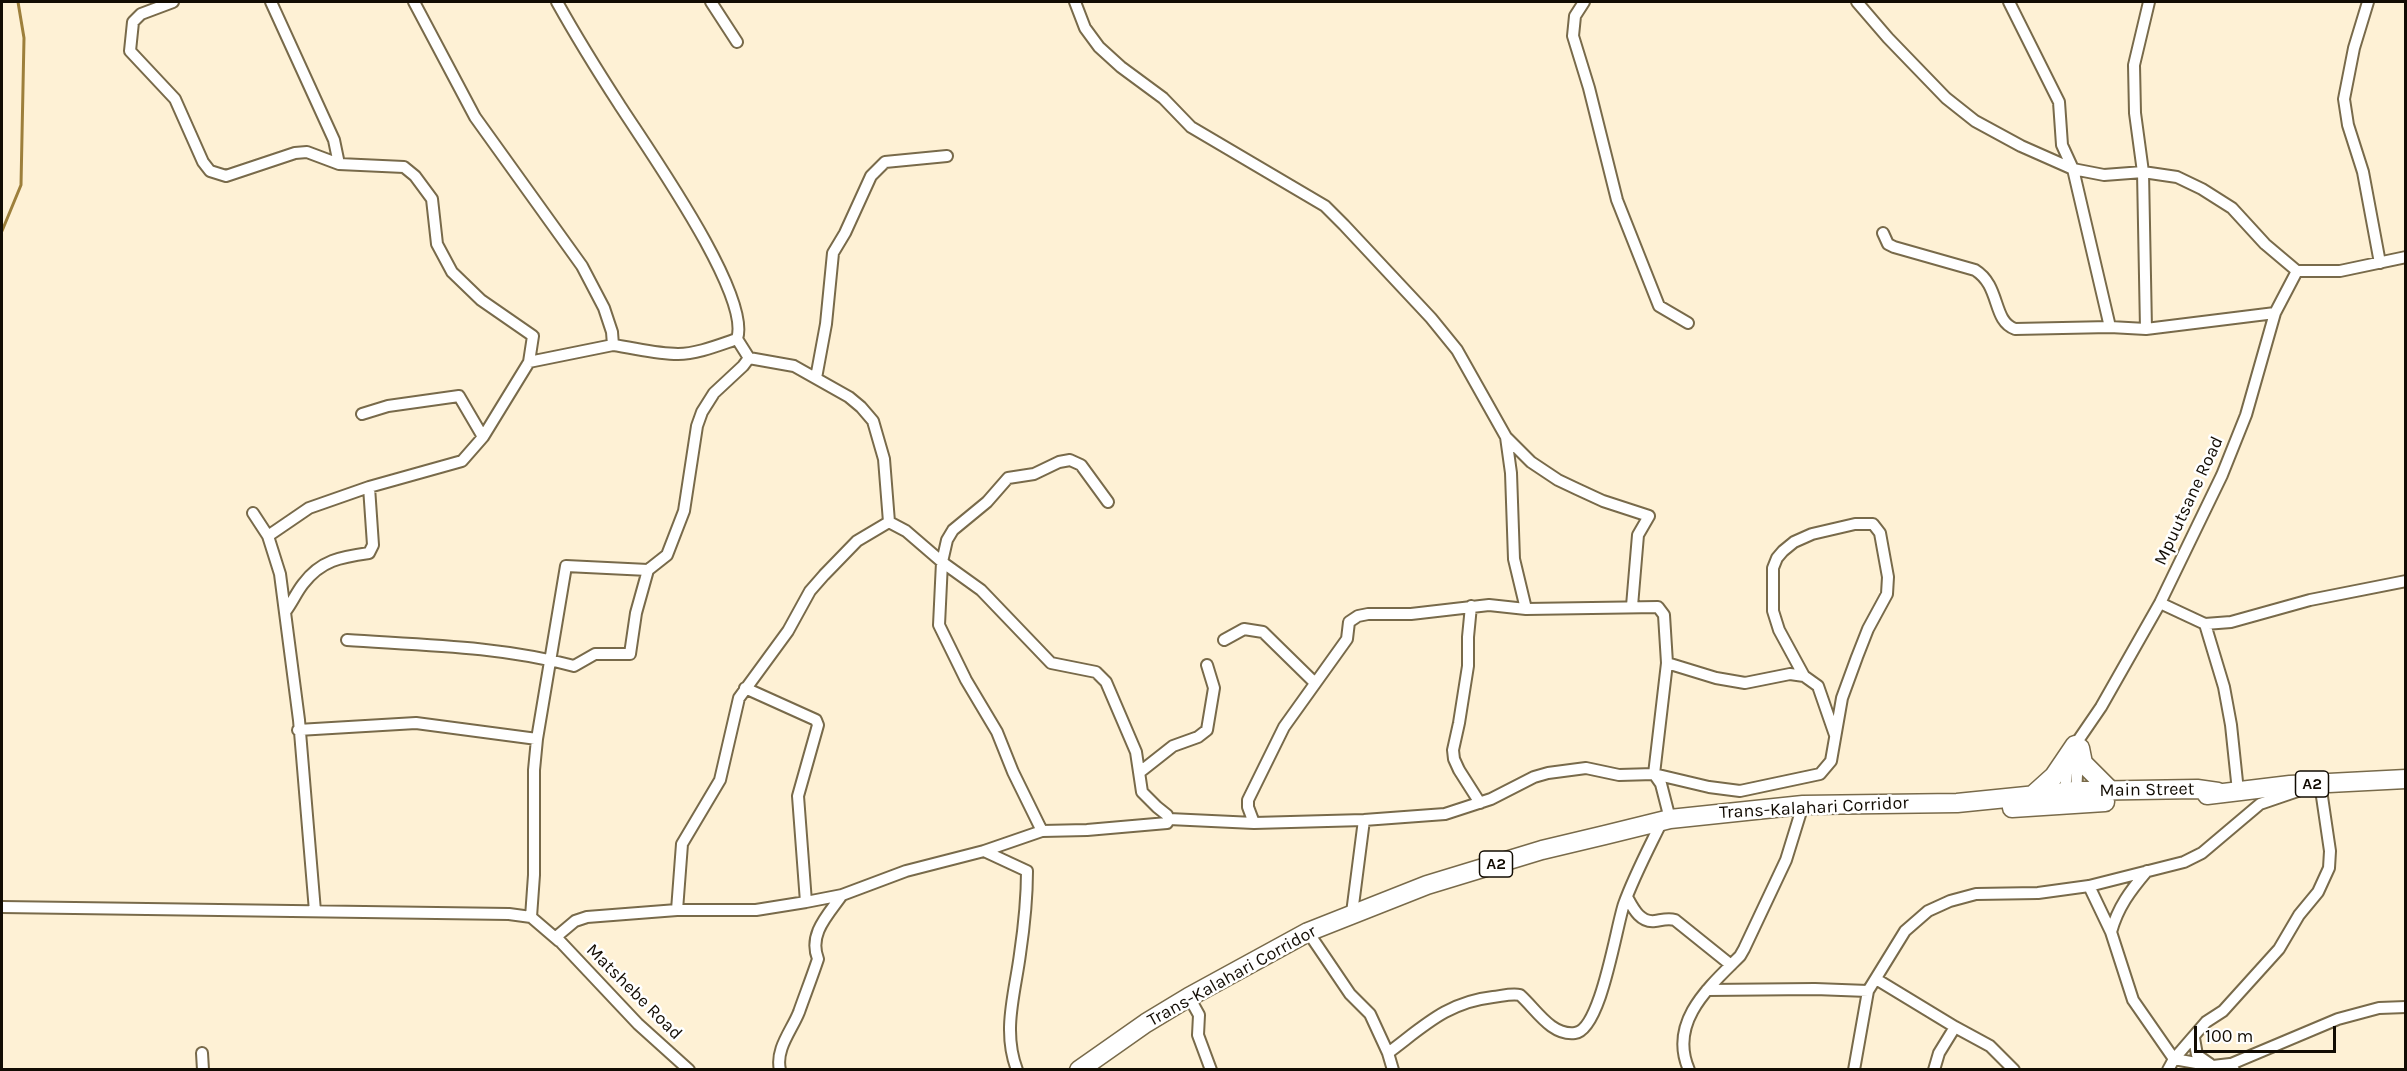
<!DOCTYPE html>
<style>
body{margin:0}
#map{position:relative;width:2407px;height:1071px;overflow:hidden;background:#fef1d5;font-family:Karla,sans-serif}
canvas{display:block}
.frame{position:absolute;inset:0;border:3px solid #120c03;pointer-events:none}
.scale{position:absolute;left:2194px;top:1026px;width:142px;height:27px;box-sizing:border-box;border:3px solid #120c03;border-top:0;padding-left:8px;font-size:18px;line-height:21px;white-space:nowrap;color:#120c03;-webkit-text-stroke:4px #fff;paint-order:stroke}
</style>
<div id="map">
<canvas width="2407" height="1071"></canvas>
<div class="frame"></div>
<div class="scale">100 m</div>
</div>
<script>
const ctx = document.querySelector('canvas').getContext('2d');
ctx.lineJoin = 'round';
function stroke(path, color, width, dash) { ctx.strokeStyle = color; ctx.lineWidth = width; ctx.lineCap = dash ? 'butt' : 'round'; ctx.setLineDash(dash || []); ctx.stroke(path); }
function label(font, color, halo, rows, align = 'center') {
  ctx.font = font + ' Karla,sans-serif'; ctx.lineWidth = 5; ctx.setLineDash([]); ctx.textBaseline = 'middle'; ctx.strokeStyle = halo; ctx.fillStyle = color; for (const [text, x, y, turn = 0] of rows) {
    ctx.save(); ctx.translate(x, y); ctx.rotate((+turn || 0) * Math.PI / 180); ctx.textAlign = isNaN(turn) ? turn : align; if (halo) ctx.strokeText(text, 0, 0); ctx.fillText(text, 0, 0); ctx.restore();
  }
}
const stream = new Path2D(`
 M 2,231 L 21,185 L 24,38 L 18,2`);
const minor = new Path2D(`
 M 173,2 L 141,14 L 133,22 L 130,51 L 175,99 L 203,162 L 210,171 L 226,176 L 295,153 L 307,152 L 339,164 L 404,167 L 415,176 L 432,199 L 437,244 L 452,272 L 481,300 L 533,336 L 529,362 L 483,437
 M 271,2 L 334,140 L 339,164
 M 414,2 L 475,117 L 582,266 L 604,308 L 612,332 L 613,345 C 635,348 656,354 678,354 C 697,354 719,345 737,339
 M 557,2 C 576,36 597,70 619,104 C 645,145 752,295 737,339
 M 711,2 L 737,42
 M 1075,2 L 1085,28 L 1099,47 L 1121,67 L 1163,98 L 1191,127 L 1325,206 L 1344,225 L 1431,318 L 1457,350 L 1506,437 L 1531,462 L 1558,480 L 1577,489 L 1603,501 L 1649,516 L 1638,535 L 1632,606
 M 1584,2 L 1575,16 L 1573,36 L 1589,88 L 1617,200 L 1659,306 L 1688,323
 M 1857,2 L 1888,38 L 1946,98 L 1975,121 L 2021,146 L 2073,169 L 2104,175 L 2143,172 L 2177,177 L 2202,189 L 2232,208 L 2265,244 L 2297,271 L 2340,271 L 2406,257
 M 2009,2 L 2059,102 L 2062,145 L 2073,169 L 2110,327
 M 2368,2 L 2354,48 L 2344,99 L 2348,125 L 2363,172 L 2380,263
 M 1883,233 L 1888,244 L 1894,247 L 1975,270 C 2001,286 1992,321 2015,329 L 2110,327 L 2146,329 L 2275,313
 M 2146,329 L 2143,172 L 2135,113 L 2134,65 L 2149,2
 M 737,339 L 749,358 L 794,366 L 849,397 L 861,407 L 873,421 L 884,459 L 889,522 L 906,531 L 942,562 L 939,625 L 966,680 L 997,732 L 1013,772 L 1042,831
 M 529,362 L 613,345
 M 816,378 L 826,324 L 833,253 L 845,233 L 871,176 L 885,162 L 947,156
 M 1506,437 L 1511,473 L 1514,559 L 1526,609
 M 1108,502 L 1081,465 L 1070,460 L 1059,462 L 1034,474 L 1008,478 L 987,502 L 953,530 L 947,540 L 942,562 L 981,590 L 1051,663 L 1096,672 L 1106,682 L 1136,752 L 1142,792 L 1157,807 L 1167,815 L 1169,819
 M 253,513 L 268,536 L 280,574 L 299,720 L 315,911
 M 268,536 L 309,508 L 369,487 L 462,461 L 483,437 L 459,396 L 388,406 L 362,414
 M 2160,603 L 2205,624 L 2231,622 L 2310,600 L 2406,581
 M 1471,606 L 1468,637 L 1468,666 L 1459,723 L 1453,750 L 1454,759 L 1459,770 L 1480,803
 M 285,612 C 292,603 296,593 303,584 C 321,560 341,557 369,553 L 373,545 L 369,487
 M 2205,624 L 2224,687 L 2231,725 L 2238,791
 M 347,640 C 422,645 500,646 574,666 L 595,654 L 630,654 L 636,613 L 648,570 L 667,555 L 684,511 L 697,426 L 702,412 L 714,393 L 743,366 L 749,358
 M 1224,640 L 1244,629 L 1263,632 L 1315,683
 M 1667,663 L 1716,678 L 1745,683 L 1790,674 L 1804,676
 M 745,688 L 816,720 L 818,725 L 798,796 L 806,902
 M 298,730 L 416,723 L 537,739
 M 1140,772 L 1173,746 L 1198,737 L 1207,730 L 1214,688 L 1207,665
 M 2076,794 L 2078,756
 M 2064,797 L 2067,773 L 2075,745 L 2101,707 L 2160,603 L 2222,475 L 2246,415 L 2275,313 L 2297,271
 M 1254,823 L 1248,807 L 1248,800 L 1284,727 L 1347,639 L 1349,622 L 1358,616 L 1368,614 L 1411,614 L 1489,605 L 1526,609 L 1658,607 L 1664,615 L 1667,663 L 1654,774 L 1661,784 L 1670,819
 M 984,851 L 1027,871 C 1027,898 1024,927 1020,954 C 1015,993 1002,1031 1017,1070
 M 2089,886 L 2111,932 L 2133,1000 L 2174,1059 L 2213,1066 L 2230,1064 L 2234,1070
 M 1627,897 C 1633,908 1640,923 1655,921 C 1662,920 1668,918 1675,920 L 1731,965
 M 2,907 L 509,914 L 531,917 L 559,941
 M 677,910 L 682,844 L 720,780 L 739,698 L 788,631 L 810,591 L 824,575 L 857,541 L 889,522
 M 1352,913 L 1364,820
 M 531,917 L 534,875 L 534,770 L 537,739 L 566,566 L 648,570
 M 1308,932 L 1350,994 L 1370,1014 L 1388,1053 L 1393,1070
 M 2111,932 C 2118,907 2130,891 2147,871
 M 1876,979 L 1955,1027 L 1990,1046 L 2014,1070
 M 1707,990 L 1815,989 L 1868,991
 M 1189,997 L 1199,1015 L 1198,1035 L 1211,1070
 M 2194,1038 L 2197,1055 L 2210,1064
 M 202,1053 L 203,1070
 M 1388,1053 C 1423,1027 1447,1002 1493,997 C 1502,996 1512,993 1520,995 C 1536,1009 1551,1036 1575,1033 C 1601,1030 1616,927 1624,904 C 1634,876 1649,848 1662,821
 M 2224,1067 L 2338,1019 L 2379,1008 L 2406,1007
 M 689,1070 L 638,1024 L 556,937 L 575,921 L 587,917 L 677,910 L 756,910 L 806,902 L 842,895 L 906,871 L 984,851 L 1042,831 L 1087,830 L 1167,823 L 1169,819 L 1254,823 L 1364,820 L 1445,814 L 1491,799 L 1534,777 L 1548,773 L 1586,768 L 1619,775 L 1654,774 L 1709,787 L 1740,791 L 1820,774 L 1831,761 L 1842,698 L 1857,657 L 1868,629 L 1887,594 L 1888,577 L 1880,533 L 1873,524 L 1855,524 L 1812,534 L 1794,542 L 1783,551 L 1777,558 L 1773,568 L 1773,611 L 1779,630 L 1804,676 L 1818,686 L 1835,735
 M 780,1070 C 775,1049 792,1030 799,1012 C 805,995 812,977 818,959 C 808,934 828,915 842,895
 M 1689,1070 C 1668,1022 1709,987 1740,956 L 1744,949 L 1786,860 L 1803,805
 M 1854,1070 L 1868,991 L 1905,931 L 1928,911 L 1950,901 L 1976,894 L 2038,893 L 2089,886 L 2184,862 L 2202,853 L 2260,804 L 2298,791
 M 1934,1070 L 1939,1053 L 1955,1027
 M 2168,1070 L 2174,1059 L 2206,1022 L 2223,1011 L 2279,949 L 2299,915 L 2318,892 L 2329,868 L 2330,851 L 2320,783 L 2315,785`);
const trunk = new Path2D(`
 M 2080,748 L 2083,763 L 2111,791
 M 2034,794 L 2054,776 L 2075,745
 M 2207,795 L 2290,785 L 2406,779
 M 2012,808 L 2105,802
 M 1079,1070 L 1146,1023 L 1189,997 L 1308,932 L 1427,885 L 1542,850 L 1605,835 L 1670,819 L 1803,805 L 1957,803 L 2076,791 L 2197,789 L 2218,792`);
const shields = [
 [2312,784,33],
 [1496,864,33]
];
const shieldNames = [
 ["A2",2312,784],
 ["A2",1496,864]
];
const streetNames = [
 ["Mpuutsane Road",2189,501,-65],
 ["Main Street",2147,790,-1],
 ["Trans-Kalahari Corridor",1814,808,-3],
 ["Trans-Kalahari Corridor",1232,976,-29],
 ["Matshebe Road",634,992,45]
];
stroke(stream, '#9d7f3b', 3);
stroke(minor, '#786a4a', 14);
stroke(trunk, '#786a4a', 21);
stroke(minor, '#fff', 10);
stroke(trunk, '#fff', 18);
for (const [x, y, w] of shields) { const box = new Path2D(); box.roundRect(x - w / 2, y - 13, w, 26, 4.5); ctx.fillStyle = '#fff'; ctx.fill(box); stroke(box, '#120c03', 1.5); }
label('bold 16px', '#120c03', null, shieldNames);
label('18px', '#120c03', '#fff', streetNames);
</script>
